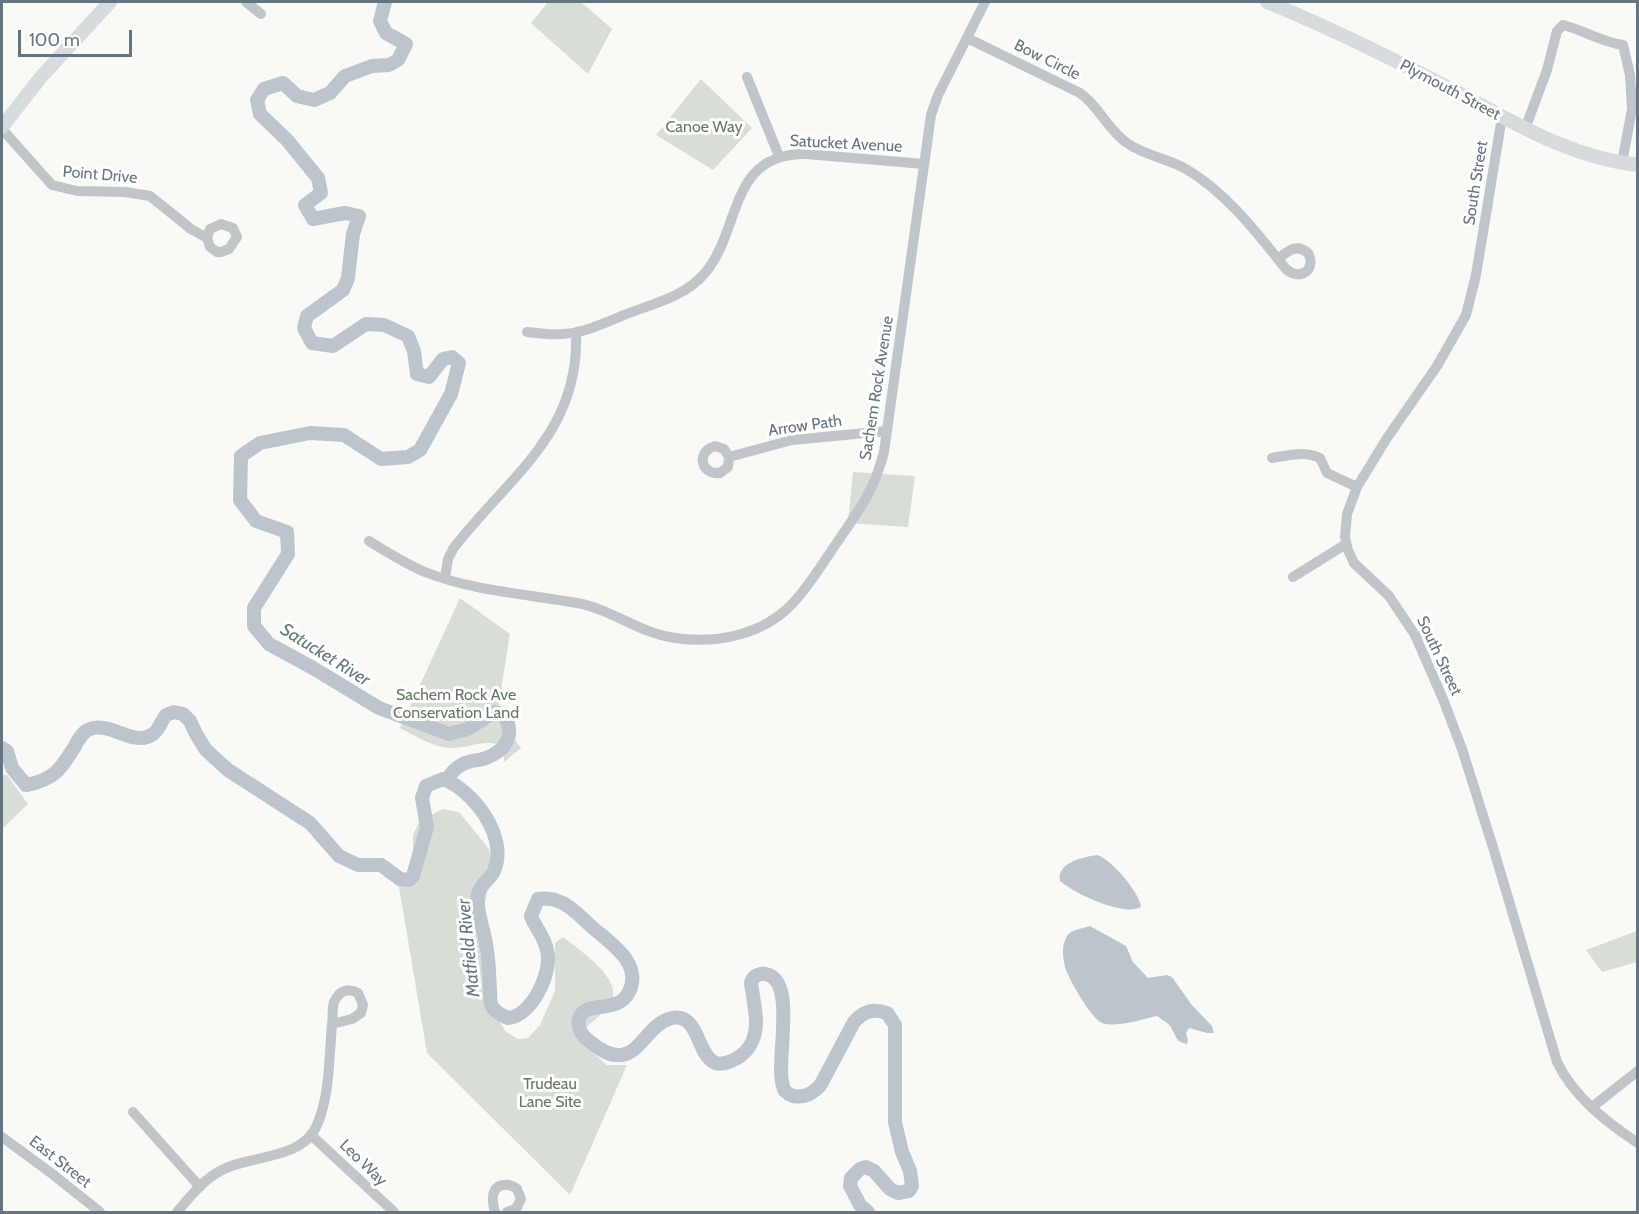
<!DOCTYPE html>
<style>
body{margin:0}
#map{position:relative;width:1639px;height:1214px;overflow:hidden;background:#f9f9f6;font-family:Cabin,sans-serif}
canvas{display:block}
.frame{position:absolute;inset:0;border:3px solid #647481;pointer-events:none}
.scale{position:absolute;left:18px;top:30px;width:114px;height:27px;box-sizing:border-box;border:3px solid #647481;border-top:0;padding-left:8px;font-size:18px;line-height:21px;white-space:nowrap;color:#647481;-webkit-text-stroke:4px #fff;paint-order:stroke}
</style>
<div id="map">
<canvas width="1639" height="1214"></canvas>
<div class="frame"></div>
<div class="scale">100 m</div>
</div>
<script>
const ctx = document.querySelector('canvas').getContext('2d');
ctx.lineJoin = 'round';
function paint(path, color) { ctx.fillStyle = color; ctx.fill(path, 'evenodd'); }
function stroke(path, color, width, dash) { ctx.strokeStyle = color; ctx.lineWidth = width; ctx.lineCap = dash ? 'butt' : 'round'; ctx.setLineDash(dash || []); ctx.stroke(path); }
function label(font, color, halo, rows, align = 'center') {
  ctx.font = font + ' Cabin,sans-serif'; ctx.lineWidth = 6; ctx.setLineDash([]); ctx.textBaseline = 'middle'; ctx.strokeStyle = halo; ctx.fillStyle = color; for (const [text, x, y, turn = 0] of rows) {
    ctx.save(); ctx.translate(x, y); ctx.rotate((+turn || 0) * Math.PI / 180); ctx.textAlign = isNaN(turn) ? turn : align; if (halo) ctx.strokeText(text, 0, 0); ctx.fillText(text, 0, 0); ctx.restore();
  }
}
const green = new Path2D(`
 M 548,2 L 581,2 L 612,29 L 588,74 L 531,23 Z
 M 701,79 L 752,128 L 713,170 L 656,135 Z
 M 853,472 L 915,476 L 908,527 L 848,523 Z
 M 460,598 L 510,634 L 497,715 L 521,748 L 504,762 L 504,755 L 499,745 C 484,739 468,748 452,748 C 433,748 416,736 400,728 Z
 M 2,775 L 7,775 L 28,804 L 2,829 Z
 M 442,809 L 459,812 L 489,849 L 493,864 L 484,908 L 480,953 L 493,1009 L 505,1031 L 518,1039 L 528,1038 L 540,1025 L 555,991 L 555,943 L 563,937 C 578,949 622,978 612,1000 C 607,1011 592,1022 583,1030 L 583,1045 L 607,1065 L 627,1065 L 570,1195 L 427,1053 L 397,875 L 407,876 L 413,870 L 413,835 L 419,822 Z
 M 1637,931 L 1637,962 L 1602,972 L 1586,950 Z`);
const water = new Path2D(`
 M 1097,855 C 1111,859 1140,893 1141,907 C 1123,917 1074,893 1060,881 C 1056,863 1083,857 1097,855 Z
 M 1090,926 L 1126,946 L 1133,962 L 1148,978 L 1167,975 L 1172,977 L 1191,1004 L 1212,1026 L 1214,1033 L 1207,1033 L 1189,1028 L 1186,1033 L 1188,1040 L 1187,1044 C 1175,1042 1176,1035 1170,1026 C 1167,1022 1161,1019 1157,1016 C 1143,1019 1116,1028 1102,1023 C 1091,1018 1070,981 1066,970 C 1063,960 1061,948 1066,938 C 1070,929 1081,929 1090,926 Z`);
const river = new Path2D(`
 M 385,2 L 380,21 L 386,33 L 406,44 L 398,60 L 389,65 L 372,66 L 345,76 L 330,93 L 314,100 L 297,96 L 283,83 L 264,89 L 257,100 L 260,114 L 287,140 L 318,178 L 321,193 L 305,205 L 313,219 L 345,213 L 359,216 L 353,234 L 348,278 L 343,290 L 307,316 L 304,328 L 312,343 L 333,346 L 366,324 L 384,325 L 408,336 L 414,351 L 417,374 L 429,377 L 443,359 L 452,357 L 459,363 L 451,394 L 420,450 L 408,457 L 381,459 L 344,435 L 310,433 L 260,443 L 241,456 L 240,500 L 256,521 L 287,532 L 288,554 L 254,608 L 254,626 L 269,644 L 313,668 L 379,708 L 449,734 L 468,729 L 494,712 L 503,714 C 516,733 507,750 486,758 C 479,761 470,760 463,764 C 455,768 452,772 447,780
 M 2,748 L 7,751 L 12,768 L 26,785 C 54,780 61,769 75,746 C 79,739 82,732 90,729 C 110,721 135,748 153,734 C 159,730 162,720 166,715 L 174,712 L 183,714 L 190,721 L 196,734 L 206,750 L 228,770 L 310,823 L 339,856 L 358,865 L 381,865 L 400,879 L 409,880 L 413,876 L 427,827 L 422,798 L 426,786 L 443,779 C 473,790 509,837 494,871 C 490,880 480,884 478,894 C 475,909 484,928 486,944 C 489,959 489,974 490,990 C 490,994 490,1000 491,1004 C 493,1011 501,1015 508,1018 C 532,1016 553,972 547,950 C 545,938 535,927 531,916 L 538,899 C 562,895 576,913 592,927 C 610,943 643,963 629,992 C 621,1008 603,1005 589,1009 C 572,1015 578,1033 589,1041 C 637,1081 640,1025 672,1018 C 698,1013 697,1051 712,1061 C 717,1065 723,1064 729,1062 C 748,1055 757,1039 756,1019 C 755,1007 753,995 751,983 C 753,975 761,972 769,975 C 798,987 772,1072 785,1091 C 787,1093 790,1095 793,1096 C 805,1098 811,1094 820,1086 L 854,1022 C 864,1011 873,1008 887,1013 L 895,1025 L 895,1122 L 902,1152 L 910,1171 L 912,1186 L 909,1191 L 898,1193 L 890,1189 L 874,1171 L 866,1167 L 860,1169 L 851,1178 L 850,1186 L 860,1205 L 868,1212`);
const minor = new Path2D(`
 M 246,2 L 261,14
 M 967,38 L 1080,93 C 1099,106 1107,129 1127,143 C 1145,156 1168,158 1186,169 C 1227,193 1257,233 1286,269 C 1300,282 1317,269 1308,253 C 1296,243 1288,251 1278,259
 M 747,77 L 779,156
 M 1502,117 L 1476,275 L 1466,315 L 1437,366 L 1387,438 L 1357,487 L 1347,514 L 1345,537 L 1348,550 L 1354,563 L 1389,596 L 1415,635 L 1443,699 L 1462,749 L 1492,844 L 1557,1062 C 1574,1097 1606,1122 1638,1143
 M 2,129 L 52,185 L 77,191 L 125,192 L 150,196 L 191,229 L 207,238 L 210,247 L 217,252 L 221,252 L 229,249 L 237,237 L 233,228 L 221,224 L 210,229 L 207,238
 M 1525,129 L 1547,70 L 1557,31 L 1563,25 C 1583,30 1602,42 1623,45 L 1630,75 L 1632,109 L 1622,163
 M 527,332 C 543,334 561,336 577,332 C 593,329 609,321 624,315 C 652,304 685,297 705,273 C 742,229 728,153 806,154 L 924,164
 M 729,457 L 728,467 L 720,473 C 700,475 696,451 715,446 L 724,449 L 729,457 L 792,440 L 887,431
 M 1272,458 C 1289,455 1304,451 1320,458 L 1327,473 L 1357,487
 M 369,541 C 387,552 406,564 425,572 C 473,591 526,594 577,603 C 611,609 639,633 675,638 C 717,644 763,635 793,603 C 809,586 822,564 836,544 C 858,512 874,491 884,452 L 931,115 L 938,95 L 985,2
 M 1293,577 L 1346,544
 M 445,578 L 448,559 L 453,549 C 507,478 580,434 576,333
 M 1592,1107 L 1638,1071
 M 133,1112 L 200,1187
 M 311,1135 L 394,1212
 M 2,1137 L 51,1173 L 100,1212
 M 177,1212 C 189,1198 203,1180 220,1171 C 249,1154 302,1161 317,1125 C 330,1095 329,1057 332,1025 C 333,1017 332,1009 334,1002 C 339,991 348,987 358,993 L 363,1005 L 361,1013 L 352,1019 L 332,1024
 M 495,1212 C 494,1208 492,1202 493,1197 C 494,1183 508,1182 517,1189 L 521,1199 L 516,1209 L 507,1212`);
const major = new Path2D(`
 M 1267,2 C 1329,27 1389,57 1449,88 C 1510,120 1567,157 1638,165
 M 2,127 L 41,77 L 110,2`);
const streetNames = [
 ["Bow Circle",1047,60,26],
 ["Plymouth Street",1450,90,28],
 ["Satucket Avenue",846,144,3],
 ["Point Drive",100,175,5],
 ["South Street",1476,183,-81],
 ["Sachem Rock Avenue",877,388,-81],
 ["Arrow Path",805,426,-8],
 ["South Street",1439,656,65],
 ["East Street",60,1162,38],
 ["Leo Way",363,1163,44]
];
const parkNames = [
 ["Canoe Way",704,127],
 ["Sachem Rock Ave",456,695],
 ["Conservation Land",456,713],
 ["Trudeau",550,1084],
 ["Lane Site",550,1102]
];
const waterNames = [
 ["Satucket River",325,655,32],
 ["Matfield River",469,948,-96]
];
paint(green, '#d8ded6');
paint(water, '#bbc5cb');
stroke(river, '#bbc5cb', 14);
stroke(minor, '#c0c5c9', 10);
stroke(major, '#d6dbde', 14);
label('16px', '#647481', '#fff', streetNames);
label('16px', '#667963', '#fff', parkNames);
label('italic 18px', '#647982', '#fff', waterNames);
</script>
